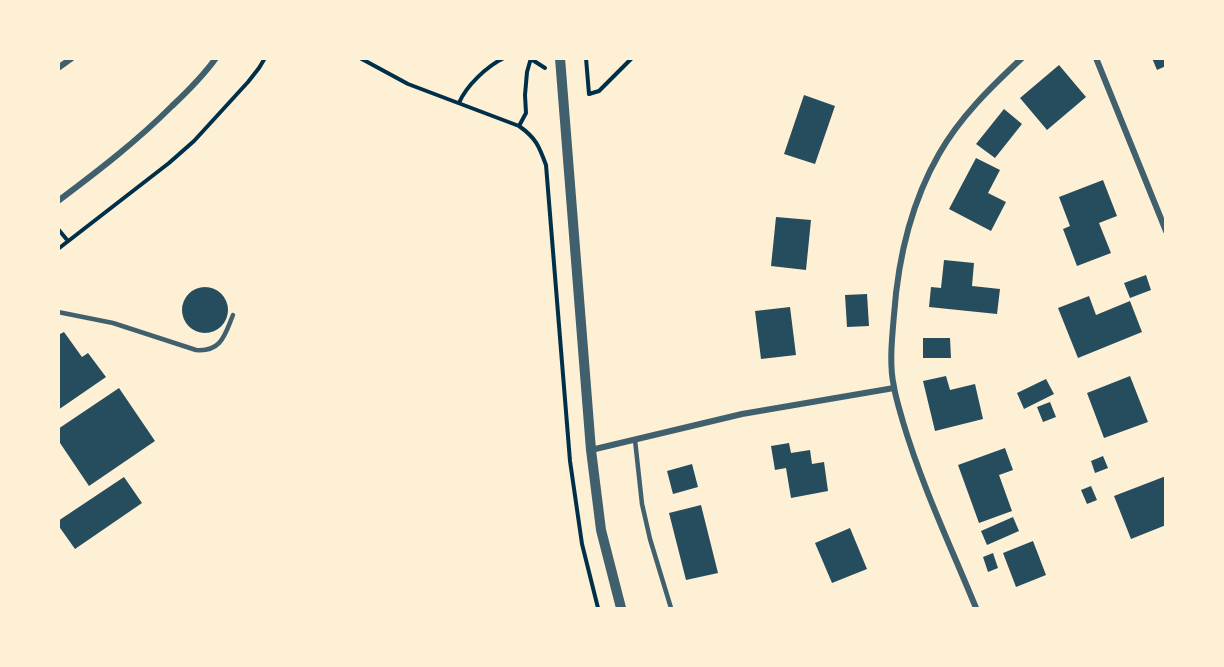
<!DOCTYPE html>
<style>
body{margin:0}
#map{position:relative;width:1224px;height:667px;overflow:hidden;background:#fdf0d5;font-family:Mulish,sans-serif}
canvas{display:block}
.frame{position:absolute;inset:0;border:60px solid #fdf0d5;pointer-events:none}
</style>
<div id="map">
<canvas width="1224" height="667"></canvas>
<div class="frame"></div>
</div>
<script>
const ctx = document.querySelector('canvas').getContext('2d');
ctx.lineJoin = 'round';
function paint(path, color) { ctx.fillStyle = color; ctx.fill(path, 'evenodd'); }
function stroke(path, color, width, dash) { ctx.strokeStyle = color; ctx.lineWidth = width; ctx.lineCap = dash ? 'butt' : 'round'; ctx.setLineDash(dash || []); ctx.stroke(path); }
const building = new Path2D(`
 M 1152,58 L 1166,58 L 1166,66 L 1157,70 Z
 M 1059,65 L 1086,97 L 1047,130 L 1020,98 Z
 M 804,95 L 835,106 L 815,164 L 784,154 Z
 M 1004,109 L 1022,124 L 995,158 L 976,144 Z
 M 976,158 L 1000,170 L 988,193 L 1006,202 L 991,231 L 949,209 Z
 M 1103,180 L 1117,216 L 1099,223 L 1111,253 L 1077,266 L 1063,229 L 1070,226 L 1059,197 Z
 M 776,217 L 811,220 L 806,270 L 771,266 Z
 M 944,260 L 974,263 L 972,286 L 1000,289 L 997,314 L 929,307 L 931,287 L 941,288 Z
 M 1146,275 L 1151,290 L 1130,298 L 1124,283 Z
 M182 310a23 23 0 1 1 46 0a23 23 0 1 1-46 0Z
 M 867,294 L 869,326 L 847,327 L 845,295 Z
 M 1089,296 L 1096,315 L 1130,301 L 1142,332 L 1078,358 L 1058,308 Z
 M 790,307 L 796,355 L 761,359 L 755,311 Z
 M 64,332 L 82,357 L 88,353 L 106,377 L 58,410 L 58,335 Z
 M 923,338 L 950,338 L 951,358 L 923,358 Z
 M 946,376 L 950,390 L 975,384 L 983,419 L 935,431 L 923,381 Z
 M 1130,376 L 1148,422 L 1104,438 L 1087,393 Z
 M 1046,379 L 1054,394 L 1024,409 L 1017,393 Z
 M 119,388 L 155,441 L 89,486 L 58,440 L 58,429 Z
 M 1050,402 L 1056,417 L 1043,422 L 1037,407 Z
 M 789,443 L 791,453 L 810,450 L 812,464 L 824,462 L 828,491 L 791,498 L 786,468 L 775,470 L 771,446 Z
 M 1005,448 L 1013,470 L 999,475 L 1012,511 L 979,523 L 958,465 Z
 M 1103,456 L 1108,468 L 1095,473 L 1091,461 Z
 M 692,464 L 698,487 L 673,494 L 667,471 Z
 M 1166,476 L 1166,525 L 1131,539 L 1114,496 Z
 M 124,477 L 142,503 L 75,549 L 58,525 L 58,521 Z
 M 1091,486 L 1097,500 L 1087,504 L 1081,490 Z
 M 701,505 L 718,573 L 686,580 L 669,513 Z
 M 1013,517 L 1019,531 L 987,545 L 981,531 Z
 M 850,528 L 867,569 L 832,583 L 815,543 Z
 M 1033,541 L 1046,575 L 1016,587 L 1003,553 Z
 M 993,553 L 998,568 L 988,572 L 983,557 Z`);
const path = new Path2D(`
 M 360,58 L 408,84 L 519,126
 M 531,58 L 527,72 L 525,95 L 526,113 L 519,126 C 536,138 539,146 546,165 L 570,461 L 582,544 L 598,608
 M 586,58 L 589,94 L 599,91 L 632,58
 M 531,59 L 545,68
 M 459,103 C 466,86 487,66 504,58
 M 58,229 L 68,241
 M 58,249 L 169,163 L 194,141 L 248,82 L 259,68 L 265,58`);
const service = new Path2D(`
 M 58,312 L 113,323 L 196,350 C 222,352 225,334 233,315
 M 635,440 L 642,504 L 650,539 L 671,608`);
const minor = new Path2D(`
 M 1096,58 L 1166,231
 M 58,68 L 72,58
 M 58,201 C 98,171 137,141 172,106 C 188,91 203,76 216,58
 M 591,450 L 742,414 L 894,388
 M 976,608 C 951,547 922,486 903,422 C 900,411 896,399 894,387 C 889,364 892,339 894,315 C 898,259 911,203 939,154 C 960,117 991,87 1022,58`);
const tertiary = new Path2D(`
 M 560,58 L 591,450 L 601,530 L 621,608`);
paint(building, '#264d5e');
stroke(path, '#003049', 4);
stroke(service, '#3f606c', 4.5);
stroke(minor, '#3f606c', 6);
stroke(tertiary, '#3f606c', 10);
</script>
